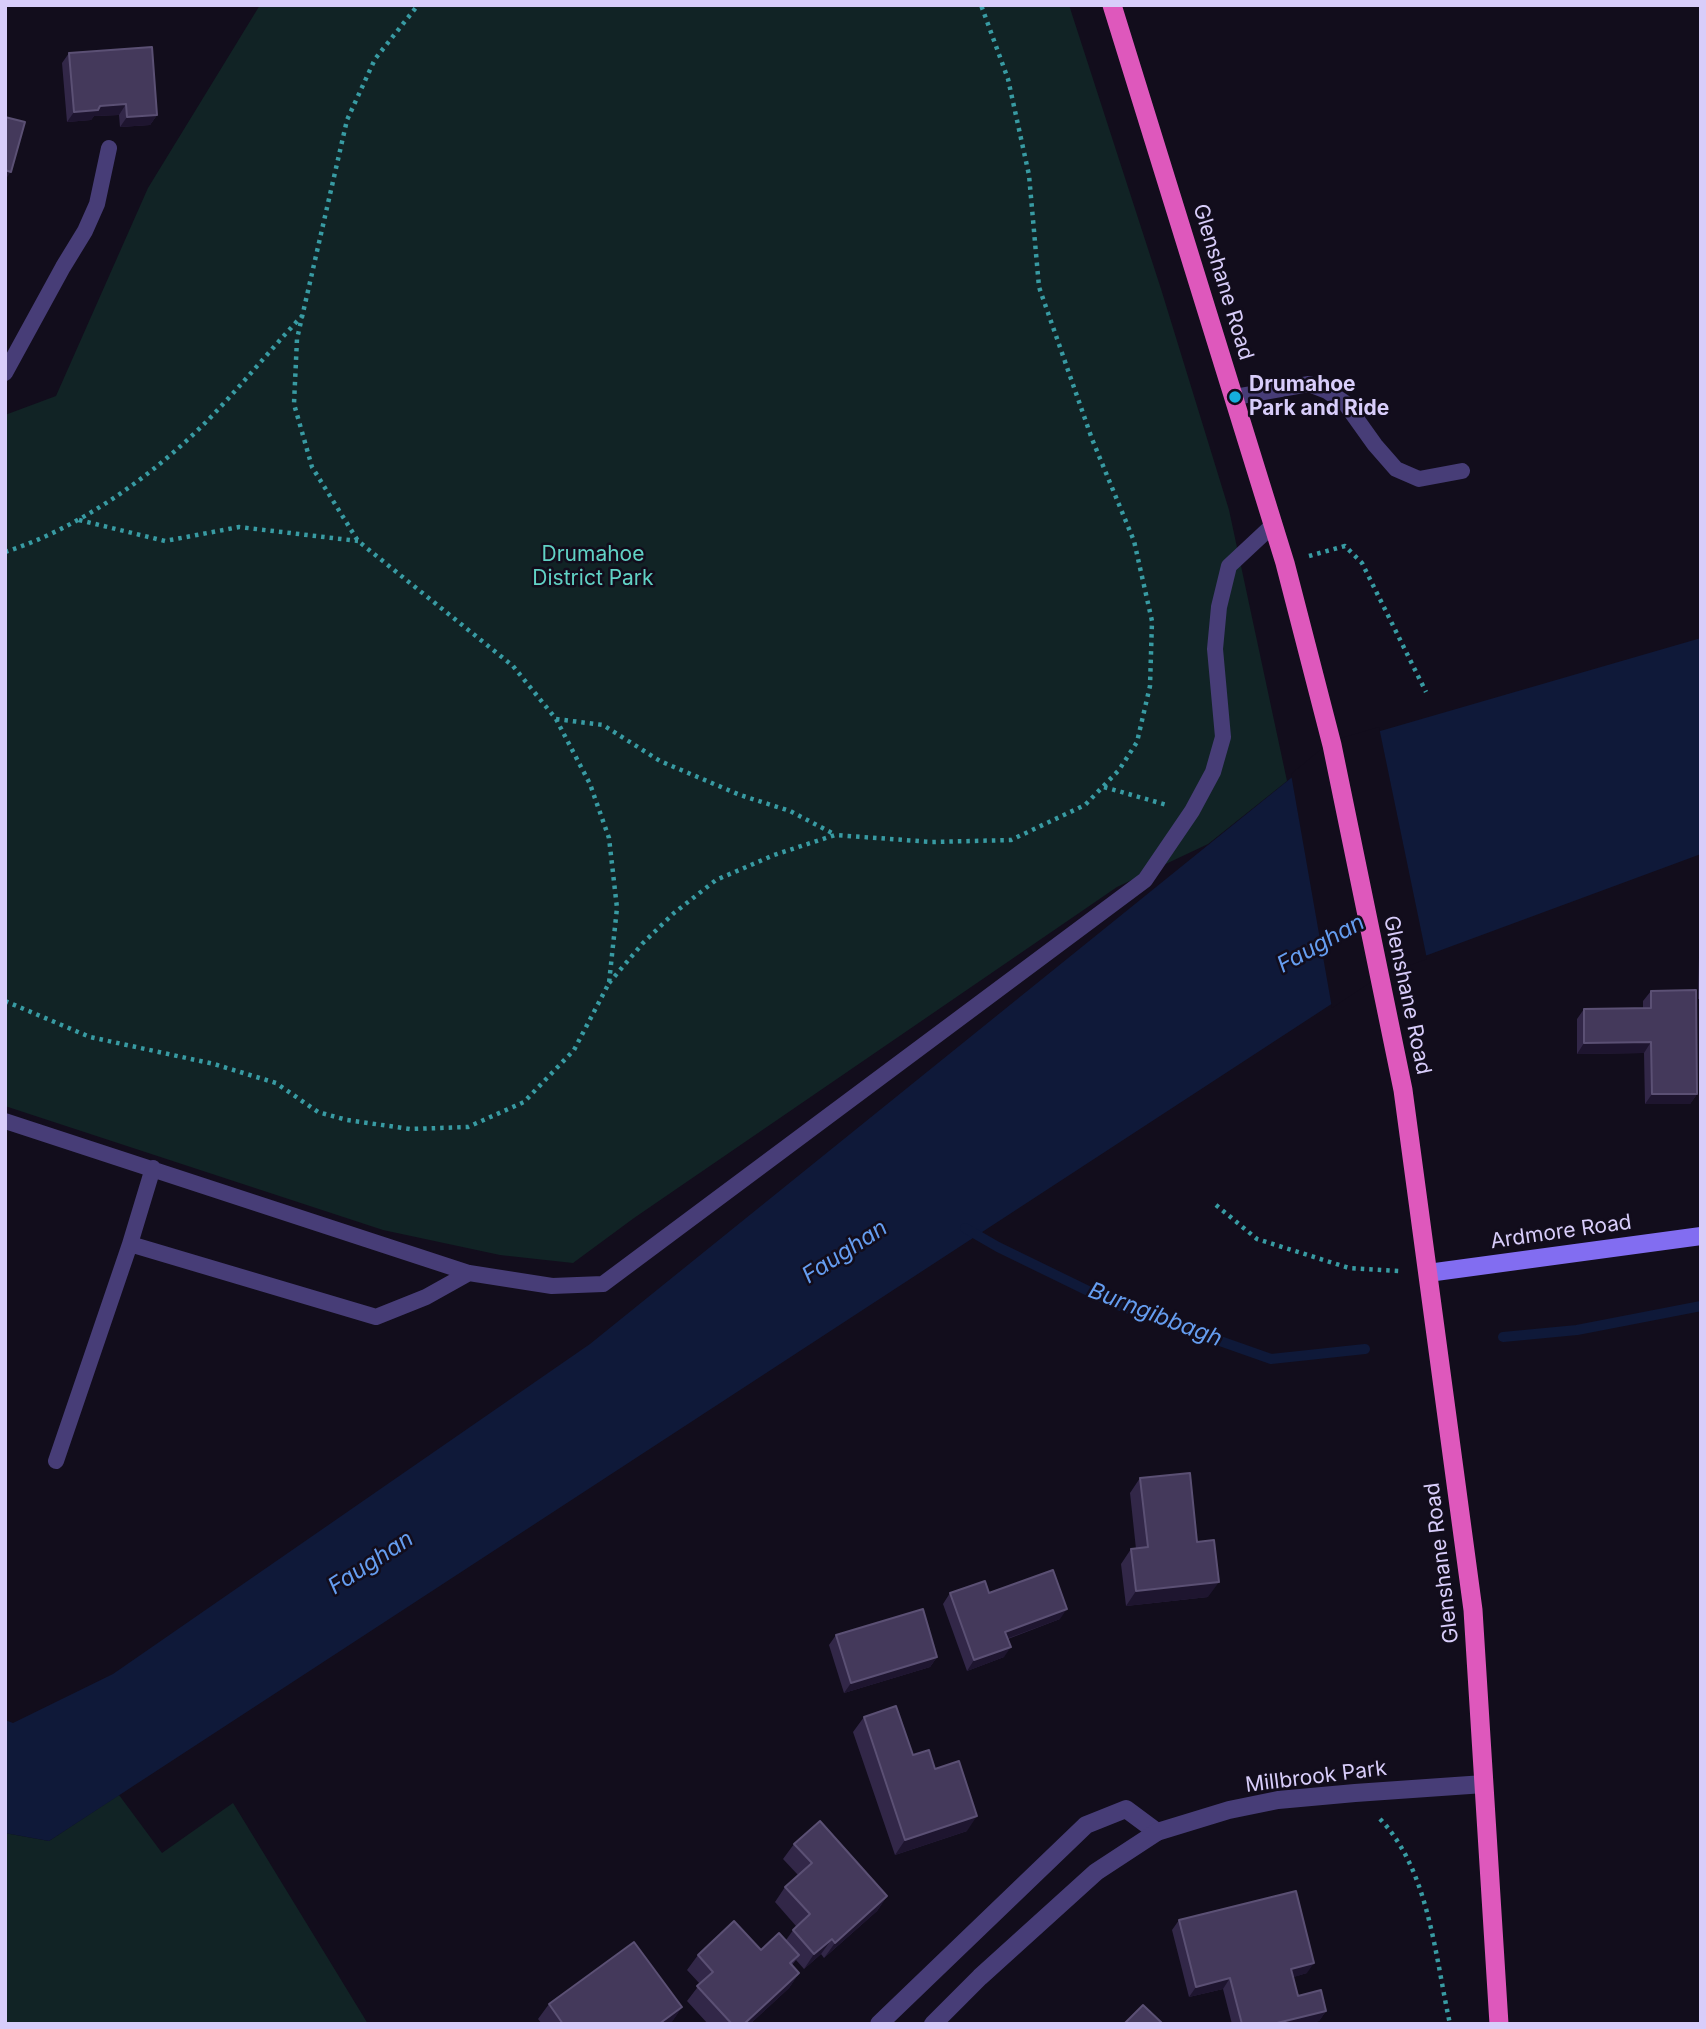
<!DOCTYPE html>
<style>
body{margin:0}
#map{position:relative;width:1706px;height:2029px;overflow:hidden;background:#120d1c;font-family:Inter,sans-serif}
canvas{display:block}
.frame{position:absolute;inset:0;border:7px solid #d8cdfa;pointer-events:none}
</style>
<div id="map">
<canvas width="1706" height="2029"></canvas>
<div class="frame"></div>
</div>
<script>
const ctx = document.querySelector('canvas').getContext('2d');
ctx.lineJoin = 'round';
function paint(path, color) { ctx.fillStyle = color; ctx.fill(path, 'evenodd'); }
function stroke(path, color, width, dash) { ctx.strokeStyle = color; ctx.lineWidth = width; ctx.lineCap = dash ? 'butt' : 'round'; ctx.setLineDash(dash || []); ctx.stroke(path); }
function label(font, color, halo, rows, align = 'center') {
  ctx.font = font + ' Inter,sans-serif'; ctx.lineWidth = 5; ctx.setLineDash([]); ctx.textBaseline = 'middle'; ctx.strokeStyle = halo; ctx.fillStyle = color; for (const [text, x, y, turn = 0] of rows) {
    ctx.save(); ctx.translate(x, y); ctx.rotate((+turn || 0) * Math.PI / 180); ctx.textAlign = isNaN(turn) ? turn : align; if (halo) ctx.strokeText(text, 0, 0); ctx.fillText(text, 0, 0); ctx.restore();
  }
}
const green = new Path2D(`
 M 260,5 L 1069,5 L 1161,289 L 1229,510 L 1287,781 L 1208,844 L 1117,887 L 634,1218 L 573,1263 L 500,1255 L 383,1230 L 5,1106 L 5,415 L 56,396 L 148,188 Z
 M 119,1795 L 162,1853 L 233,1803 L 368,2024 L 5,2024 L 5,1833 L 49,1841 Z`);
const water = new Path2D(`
 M 1701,638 L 1701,854 L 1379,973 L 49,1841 L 5,1833 L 5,1720 L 13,1723 L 113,1674 L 590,1344 L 1332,745 Z`);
const pier = new Path2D(`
 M 1379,727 L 1427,959 L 1380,976 L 1332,1008 L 1291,774 L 1331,741 Z`);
const stream = new Path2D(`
 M 965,1228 L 998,1247 L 1115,1304 L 1271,1359 L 1365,1349
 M 1503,1337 L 1577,1330 L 1701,1306`);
const path = new Path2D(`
 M 79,520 L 165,541 L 239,527 L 358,541
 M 5,552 C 80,528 154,475 209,419 C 241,386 270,350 302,316
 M 1309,556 L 1345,546 L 1362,563 L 1426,692
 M 556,719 L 603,725 L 660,761 L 740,795 L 790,811 L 834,834
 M 1104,787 L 1167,805
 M 609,983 L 643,943 L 674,913 L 716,880 L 774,855 L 835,835 L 932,842 L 1011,840 L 1085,805 L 1119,770 L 1137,742 L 1150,686 L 1152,621 L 1134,541 L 1092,439 L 1039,287 L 1029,175 L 1008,79 L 981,5
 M 5,1001 L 90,1037 L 214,1064 L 276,1083 L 318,1112 L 347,1120 L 410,1129 L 468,1127 L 524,1102 L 574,1050 L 609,983 L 617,908 L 609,838 L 590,784 L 556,719 L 513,666 L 358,541 L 312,467 L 294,404 L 297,339 L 347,120 L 375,59 L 418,5
 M 1216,1205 L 1257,1239 L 1349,1268 L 1399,1271
 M 1380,1819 C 1429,1870 1435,1956 1450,2024`);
const service = new Path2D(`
 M 5,373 L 63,267 L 85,231 L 97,204 L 109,148
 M 1235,397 L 1309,384 L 1327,391 L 1345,403 L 1375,445 L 1396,469 L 1419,479 L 1462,471
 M 5,1121 L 469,1273 L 552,1286 L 603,1284 L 1145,880 L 1192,811 L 1213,772 L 1223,737 L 1215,649 L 1219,607 L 1229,566 L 1274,524
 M 153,1168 L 130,1244 L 376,1317 L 426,1297 L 469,1273
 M 56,1461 L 130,1244`);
const minor = new Path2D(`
 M 879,2024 L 1086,1825 L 1126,1809 L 1157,1832`);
const tertiary = new Path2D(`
 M 933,2024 L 980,1977 L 1096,1872 L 1157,1832 L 1229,1810 L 1278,1800 L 1355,1793 L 1484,1784`);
const secondary = new Path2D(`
 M 1428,1273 L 1701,1236`);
const trunk = new Path2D(`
 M 1112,5 L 1285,563 L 1332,745 L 1403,1090 L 1473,1610 L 1499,2024`);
const wall = new Path2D(`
 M 69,53 L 157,115 L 150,125 L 120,127 L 119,115 L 94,116 L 91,120 L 67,122 L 62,63 Z
 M 1701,955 L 1701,999 L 1698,999 L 1699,957 Z
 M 1651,991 L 1697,1094 L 1690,1104 L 1645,1104 L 1644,1053 L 1577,1054 L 1577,1019 L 1584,1009 L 1643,1008 L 1643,1001 Z
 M 1140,1478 L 1197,1542 L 1208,1597 L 1126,1606 L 1121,1564 L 1131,1549 L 1136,1549 L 1130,1493 Z
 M 950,1593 L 989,1593 L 1060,1619 L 1008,1639 L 1004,1657 L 967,1671 L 943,1604 Z
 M 836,1635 L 937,1657 L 930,1667 L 844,1693 L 829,1645 Z
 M 864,1717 L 913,1755 L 935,1769 L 967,1831 L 895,1855 L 853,1732 Z
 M 794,1844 L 887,1896 L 877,1911 L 824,1958 L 821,1954 L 804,1969 L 796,1960 L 792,1965 L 799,1973 L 789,1988 L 750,2024 L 708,2024 L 687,2001 L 700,1984 L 687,1970 L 698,1955 L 761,1950 L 786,1940 L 796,1926 L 775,1902 L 785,1887 L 798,1875 L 783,1859 Z
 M 1179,1920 L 1307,1973 L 1293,1977 L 1298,1996 L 1326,2011 L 1319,2021 L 1307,2024 L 1232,2024 L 1223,1989 L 1189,1997 L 1172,1930 Z
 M 549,2004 L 682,2007 L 670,2024 L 542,2024 L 538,2019 Z`);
const shadedWall = new Path2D(`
 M 126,104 L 119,115 L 94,116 L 91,120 L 67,122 L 74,112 L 100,106 Z
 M 157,115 L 150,125 L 120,127 L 127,117 Z
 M 5,170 L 11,172 L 5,180 Z
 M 1651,1042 L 1644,1053 L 1577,1054 L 1584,1043 Z
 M 1652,1094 L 1697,1094 L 1690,1104 L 1645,1104 Z
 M 1219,1582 L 1208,1597 L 1126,1606 L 1136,1591 Z
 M 1067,1609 L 1060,1619 L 998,1642 L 1005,1632 Z
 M 1011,1647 L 1004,1657 L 967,1671 L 974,1660 Z
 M 937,1657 L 930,1667 L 844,1693 L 851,1683 Z
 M 977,1816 L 967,1831 L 895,1855 L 905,1840 Z
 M 887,1896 L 877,1911 L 824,1958 L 835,1943 Z
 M 832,1939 L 821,1954 L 804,1969 L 814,1954 Z
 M 1314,1963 L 1307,1973 L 1284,1980 L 1291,1969 Z
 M 799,1973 L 789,1988 L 750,2024 L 744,2024 Z
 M 1230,1978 L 1223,1989 L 1189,1997 L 1196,1987 Z
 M 682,2007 L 672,2022 L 670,2024 L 659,2024 Z
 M 1326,2011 L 1319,2021 L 1307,2024 L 1273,2024 Z`);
const building = new Path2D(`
 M 152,47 L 157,115 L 127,117 L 126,104 L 100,106 L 98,110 L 74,112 L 69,53 Z
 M 5,117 L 25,122 L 11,172 L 5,170 Z
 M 1696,990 L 1697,1094 L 1652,1094 L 1651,1042 L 1584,1043 L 1584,1009 L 1651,1008 L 1651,991 Z
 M 1190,1473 L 1197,1542 L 1214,1540 L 1219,1582 L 1136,1591 L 1131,1549 L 1148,1547 L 1140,1478 Z
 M 1053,1570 L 1067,1609 L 1005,1632 L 1011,1647 L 974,1660 L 950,1593 L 985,1581 L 989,1593 Z
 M 923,1609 L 937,1657 L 851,1683 L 836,1635 Z
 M 896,1706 L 913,1755 L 929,1750 L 935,1769 L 959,1761 L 977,1816 L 905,1840 L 864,1717 Z
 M 820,1821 L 887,1896 L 835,1943 L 832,1939 L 814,1954 L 793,1930 L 810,1914 L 785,1887 L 812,1863 L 794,1844 Z
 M 1296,1891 L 1314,1963 L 1291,1969 L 1298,1996 L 1321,1990 L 1326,2011 L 1273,2024 L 1242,2024 L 1230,1978 L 1196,1987 L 1179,1920 Z
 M 734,1921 L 761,1950 L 779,1933 L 799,1955 L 790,1963 L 799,1973 L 744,2024 L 732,2024 L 697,1986 L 713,1972 L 698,1955 Z
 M 634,1942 L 682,2007 L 659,2024 L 563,2024 L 549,2004 Z
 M 1143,2005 L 1163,2024 L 1124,2024 Z`);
const markers = [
 [1235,397,7,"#15aede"]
];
const streetNames = [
 ["Glenshane Road",1223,282,73],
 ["Glenshane Road",1407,995,78],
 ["Ardmore Road",1561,1232,-8],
 ["Glenshane Road",1442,1563,-97],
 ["Millbrook Park",1316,1777,-7]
];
const poiNames = [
 ["Drumahoe",1249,385],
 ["Park and Ride",1249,409]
];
const parkNames = [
 ["Drumahoe",593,555],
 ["District Park",593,579]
];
const waterNames = [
 ["Faughan",1321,944,-29],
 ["Faughan",845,1252,-33],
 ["Burngibbagh",1155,1315,21],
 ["Faughan",371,1563,-33]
];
paint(green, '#112325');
paint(water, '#0f1939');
paint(pier, '#120d1c');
stroke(stream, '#0f1939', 10);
stroke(path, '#389ba3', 4.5, [3.5, 5]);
stroke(service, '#473d77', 16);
stroke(minor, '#473d77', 18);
stroke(tertiary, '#473d77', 18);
stroke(secondary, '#826df1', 18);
stroke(trunk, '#de58bc', 19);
paint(wall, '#322748');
paint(shadedWall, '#1e152f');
paint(building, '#44395b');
stroke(building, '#5b5074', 2);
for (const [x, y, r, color] of markers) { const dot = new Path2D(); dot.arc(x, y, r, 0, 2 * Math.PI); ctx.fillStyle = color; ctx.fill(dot); stroke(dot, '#120d1c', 2.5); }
label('21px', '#d8cdfa', '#120d1c', streetNames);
label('bold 21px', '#d8cdfa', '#120d1c', poiNames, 'left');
label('21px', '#61d2c5', '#120d1c', parkNames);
label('italic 23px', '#659df0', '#120d1c', waterNames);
</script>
